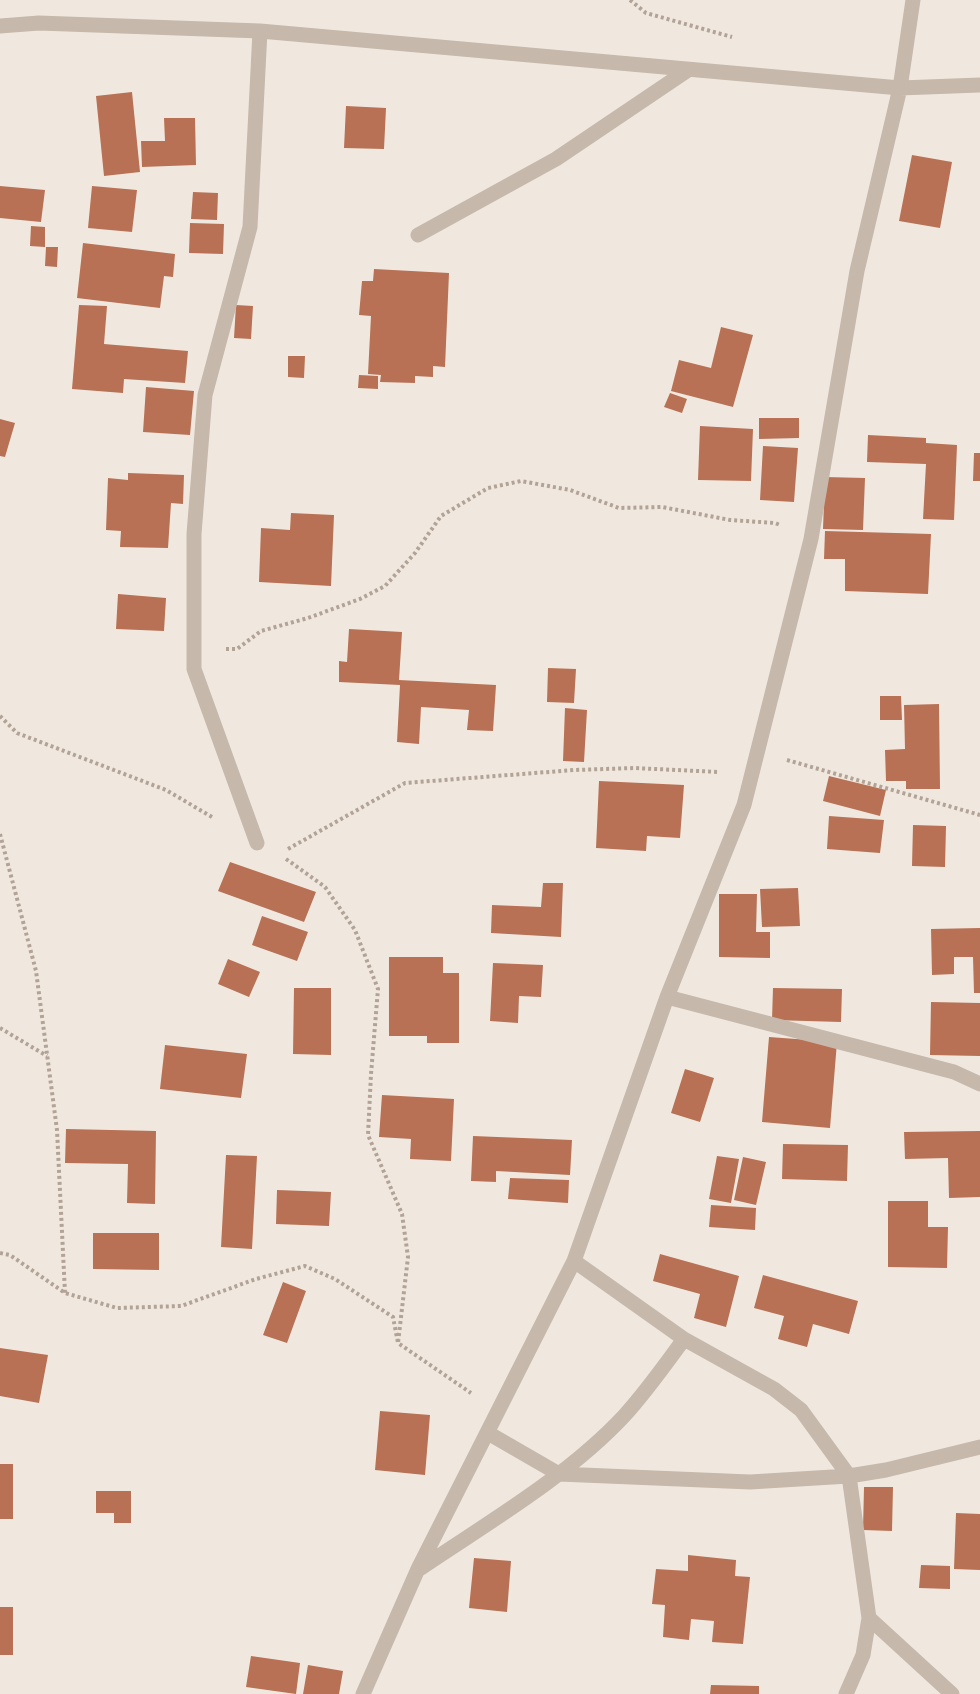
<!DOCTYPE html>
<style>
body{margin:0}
canvas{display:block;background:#f0e8df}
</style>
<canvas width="980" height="1694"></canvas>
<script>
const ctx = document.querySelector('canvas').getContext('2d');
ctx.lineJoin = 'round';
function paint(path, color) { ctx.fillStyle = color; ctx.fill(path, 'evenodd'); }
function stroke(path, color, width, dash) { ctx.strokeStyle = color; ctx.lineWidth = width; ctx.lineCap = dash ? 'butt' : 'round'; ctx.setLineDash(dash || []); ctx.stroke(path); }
const building = new Path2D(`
 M 132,92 L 140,172 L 104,176 L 96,96 Z
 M 346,106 L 386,108 L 384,149 L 344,148 Z
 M 164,118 L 195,118 L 196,165 L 142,167 L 141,141 L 165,141 Z
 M 912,155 L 952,162 L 940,228 L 899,221 Z
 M 0,186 L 45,190 L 41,222 L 0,218 Z
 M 92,186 L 137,190 L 132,232 L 88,228 Z
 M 193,192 L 218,193 L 217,220 L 191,219 Z
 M 190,223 L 224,224 L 223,254 L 189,253 Z
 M 31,226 L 45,227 L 45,247 L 30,246 Z
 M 83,243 L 175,254 L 173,277 L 164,276 L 160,308 L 77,298 Z
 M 46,247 L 58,247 L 57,267 L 45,266 Z
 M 374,269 L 449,273 L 445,367 L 433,366 L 433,377 L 415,376 L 415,383 L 380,382 L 381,375 L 368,374 L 371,316 L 359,315 L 362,281 L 373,281 Z
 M 79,305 L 107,306 L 104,344 L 188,351 L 185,383 L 124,379 L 123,393 L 72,389 Z
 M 236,305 L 253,306 L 251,339 L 234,338 Z
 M 721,327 L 753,335 L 733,407 L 671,391 L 679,360 L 711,368 Z
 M 288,356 L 305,356 L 304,378 L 288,377 Z
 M 359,375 L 378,376 L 378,389 L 358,388 Z
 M 146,387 L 194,391 L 190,435 L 143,432 Z
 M 670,393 L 687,399 L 682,413 L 664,407 Z
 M 759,418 L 799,418 L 799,438 L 759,439 Z
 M 0,419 L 15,423 L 5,457 L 0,456 Z
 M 700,426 L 753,429 L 751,481 L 698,480 Z
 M 868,435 L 926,438 L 926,443 L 957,445 L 954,520 L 923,519 L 926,464 L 867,462 Z
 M 763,446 L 798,448 L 794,502 L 760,500 Z
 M 974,453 L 980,453 L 980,481 L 973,481 Z
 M 128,473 L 184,475 L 183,504 L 171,503 L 168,548 L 120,547 L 121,531 L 106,530 L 108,478 L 128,480 Z
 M 825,477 L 865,478 L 863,530 L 823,529 Z
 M 291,513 L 334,515 L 331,586 L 259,582 L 261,528 L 290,530 Z
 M 825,531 L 931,534 L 928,594 L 845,591 L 845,559 L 824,559 Z
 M 118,594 L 166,598 L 164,631 L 116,629 Z
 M 349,629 L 402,632 L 399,680 L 496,685 L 493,731 L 467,730 L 469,710 L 421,707 L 419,744 L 397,742 L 400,685 L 339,682 L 339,661 L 347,662 Z
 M 548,668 L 576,669 L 574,703 L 547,702 Z
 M 880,696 L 901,696 L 902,720 L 880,720 Z
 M 939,704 L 940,789 L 906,789 L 906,781 L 886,781 L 885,750 L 905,749 L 904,705 Z
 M 565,708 L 587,710 L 584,762 L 563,761 Z
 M 829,776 L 886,790 L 880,816 L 823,801 Z
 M 599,781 L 684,785 L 680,838 L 647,836 L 646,851 L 596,848 Z
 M 829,816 L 884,820 L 880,853 L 827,849 Z
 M 913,825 L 946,826 L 945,867 L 912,866 Z
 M 230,862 L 316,892 L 304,922 L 218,891 Z
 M 543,883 L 563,883 L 561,937 L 491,933 L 492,905 L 541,907 Z
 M 798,888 L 800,926 L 762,927 L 760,889 Z
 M 719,894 L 757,894 L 756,932 L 770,932 L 770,958 L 719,957 Z
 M 262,916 L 308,932 L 297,961 L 252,945 Z
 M 980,928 L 980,993 L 974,993 L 973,957 L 954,957 L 954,974 L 932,975 L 931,929 Z
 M 389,957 L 443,957 L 443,973 L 459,973 L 459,1043 L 427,1043 L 427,1036 L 389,1036 Z
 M 228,959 L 260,972 L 249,997 L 218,984 Z
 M 493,963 L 543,965 L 541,997 L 519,996 L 518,1023 L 490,1021 Z
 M 294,988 L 331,988 L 331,1055 L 293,1054 Z
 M 773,988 L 842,989 L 841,1022 L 772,1020 Z
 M 931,1002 L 980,1003 L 980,1056 L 930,1055 Z
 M 769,1037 L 837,1042 L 830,1128 L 762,1122 Z
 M 165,1045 L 247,1054 L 241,1098 L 160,1089 Z
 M 685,1069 L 714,1078 L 700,1122 L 671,1113 Z
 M 382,1095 L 454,1099 L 451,1161 L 410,1159 L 411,1139 L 379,1137 Z
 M 66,1129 L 156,1131 L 155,1204 L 127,1203 L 128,1164 L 65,1163 Z
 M 980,1131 L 980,1197 L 949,1198 L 948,1158 L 905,1159 L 904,1132 Z
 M 473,1136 L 572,1140 L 570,1175 L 496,1171 L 496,1182 L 471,1181 Z
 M 783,1144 L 848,1145 L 847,1181 L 782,1179 Z
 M 226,1155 L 257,1156 L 252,1249 L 221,1247 Z
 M 717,1156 L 739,1159 L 731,1203 L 709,1199 Z
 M 743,1157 L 766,1162 L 756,1205 L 734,1200 Z
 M 510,1178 L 569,1180 L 568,1203 L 508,1199 Z
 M 277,1190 L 331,1192 L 329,1226 L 276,1224 Z
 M 888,1201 L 928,1201 L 928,1227 L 948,1227 L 947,1268 L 888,1267 Z
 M 711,1205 L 756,1208 L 755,1230 L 709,1227 Z
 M 93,1233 L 159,1233 L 159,1270 L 93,1269 Z
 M 660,1254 L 739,1276 L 726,1327 L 694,1318 L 700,1294 L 653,1281 Z
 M 763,1275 L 858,1301 L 849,1334 L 813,1324 L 807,1347 L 778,1339 L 784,1316 L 754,1308 Z
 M 283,1282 L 306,1291 L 287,1343 L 263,1335 Z
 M 0,1348 L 48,1355 L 39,1403 L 0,1396 Z
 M 380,1411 L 430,1415 L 425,1475 L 375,1470 Z
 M 0,1464 L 13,1464 L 13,1519 L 0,1519 Z
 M 864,1487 L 893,1487 L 892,1531 L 863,1530 Z
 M 96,1491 L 131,1491 L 131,1523 L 114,1523 L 114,1513 L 96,1513 Z
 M 956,1513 L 980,1514 L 980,1570 L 954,1569 Z
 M 688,1555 L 736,1560 L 735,1576 L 750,1577 L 743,1644 L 712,1642 L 714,1621 L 691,1619 L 689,1640 L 663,1637 L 665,1605 L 652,1604 L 656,1569 L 688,1571 Z
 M 474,1558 L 511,1561 L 507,1612 L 469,1608 Z
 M 921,1565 L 950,1566 L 950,1589 L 919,1588 Z
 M 0,1607 L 13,1607 L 13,1655 L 0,1655 Z
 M 251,1656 L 300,1663 L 296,1694 L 246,1687 Z
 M 308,1665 L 343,1671 L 339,1694 L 303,1694 Z
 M 711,1685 L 759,1686 L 759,1694 L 710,1694 Z`);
const path = new Path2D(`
 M 630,0 L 646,13 L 732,37
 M 226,649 L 237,649 L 261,631 L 308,618 L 360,599 L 385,586 L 415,553 L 441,516 L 488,488 L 521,481 L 570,490 L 619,508 L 662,507 L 730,520 L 775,523 L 780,525
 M 0,716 L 17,733 L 166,790 L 212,817
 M 787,760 L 980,815
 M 0,834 L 36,971 L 57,1130 L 65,1293
 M 288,849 L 405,783 L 574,770 L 634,768 L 719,772
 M 286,859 L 325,887 L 355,930 L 378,989 L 371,1074 L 368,1135 L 402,1214 L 408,1257 L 398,1343
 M 0,1028 L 47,1056
 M 0,1253 L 10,1255 L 65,1293 L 117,1308 L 181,1306 L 256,1279 L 305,1266 L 335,1279 L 393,1317 L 398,1343 L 471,1393`);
const minor = new Path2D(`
 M 0,26 L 39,23 L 260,31 L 900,88 L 980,85
 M 418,235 L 556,159 L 688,70
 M 257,843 L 194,669 L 194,534 L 205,395 L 250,227 L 260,31
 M 667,997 L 954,1072 L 980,1084
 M 574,1261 L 684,1339 L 774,1389 L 801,1410 L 849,1476 L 869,1618 L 863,1655 L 846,1694
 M 488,1433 L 559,1474 L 750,1482 L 849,1476 L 886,1470 L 980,1447
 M 421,1568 C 489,1522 568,1476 624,1416 C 646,1392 665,1365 684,1339
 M 869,1618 L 952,1694
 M 363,1694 L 418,1569 L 574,1261 L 667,997 L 744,805 L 811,539 L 857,271 L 900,88 L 913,0`);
paint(building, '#b87154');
stroke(path, '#b2a396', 4, [3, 3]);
stroke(minor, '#c6b9ac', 15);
</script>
